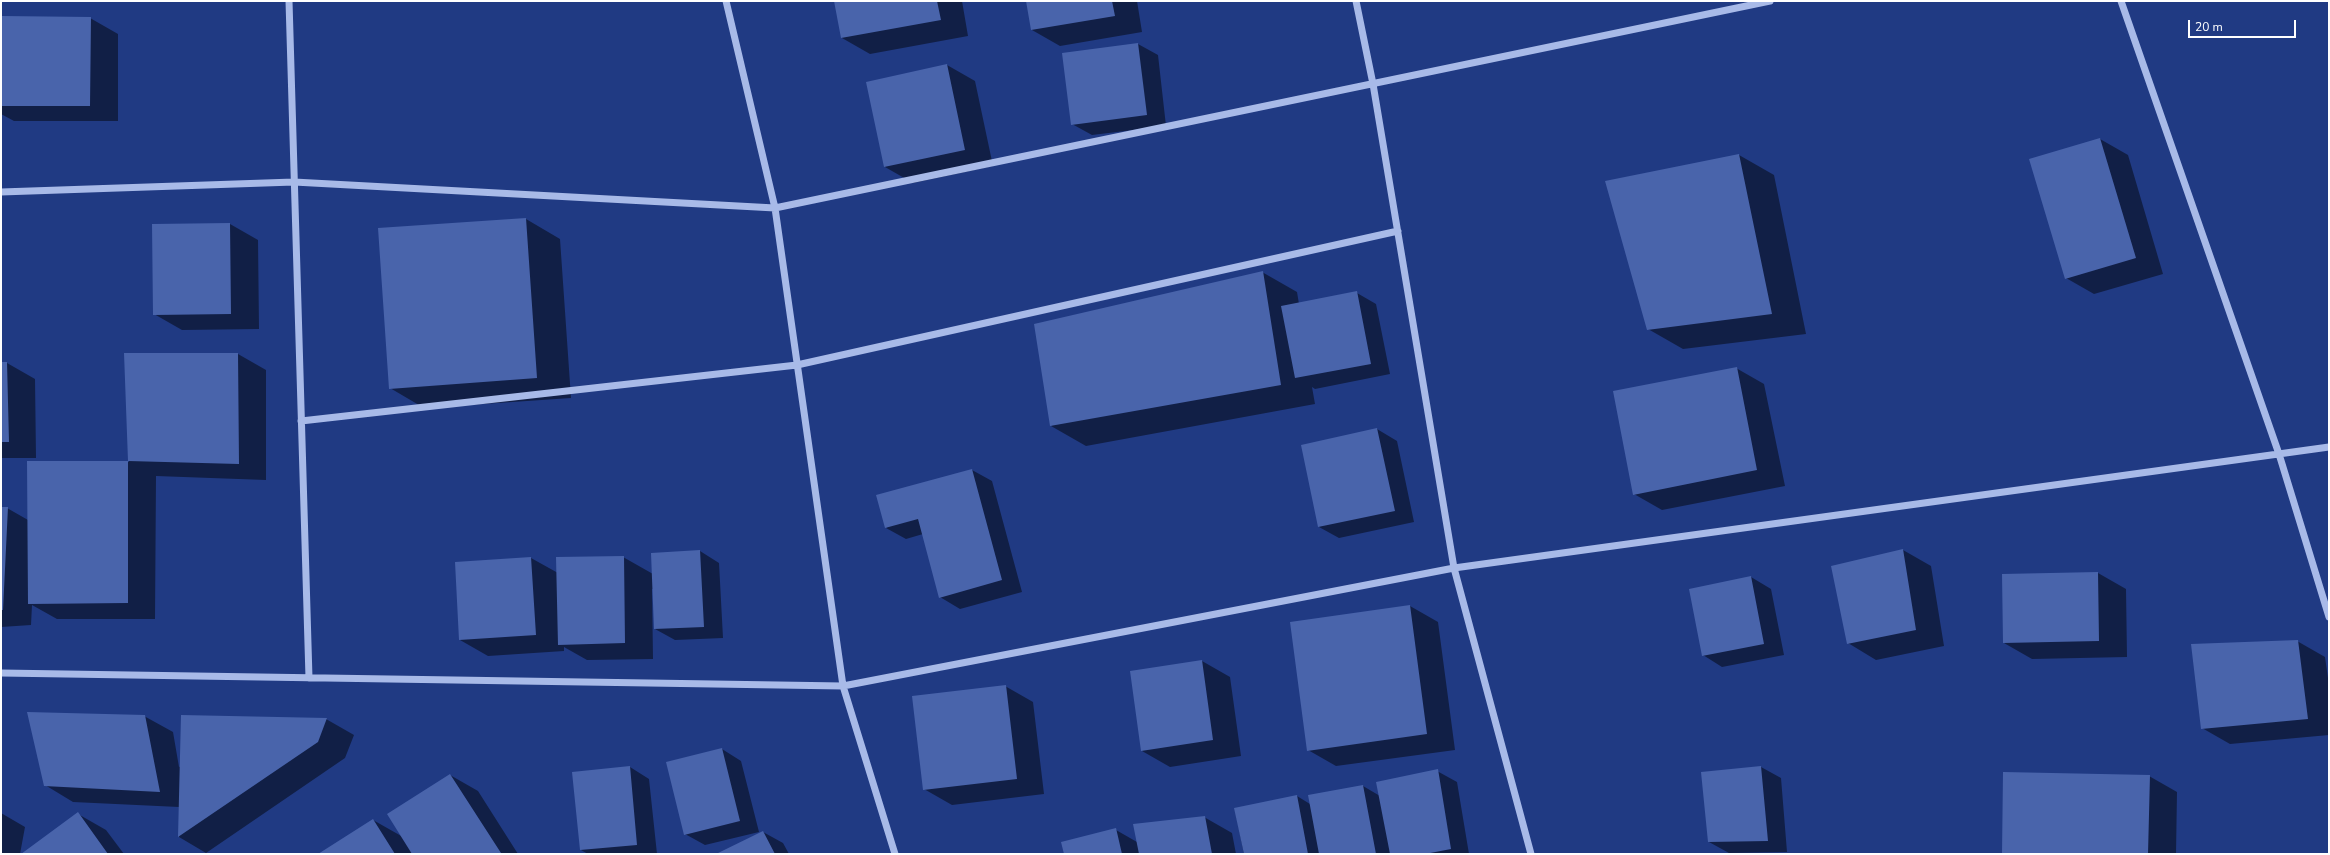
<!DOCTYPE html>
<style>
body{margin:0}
#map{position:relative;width:2330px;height:855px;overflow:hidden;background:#203a83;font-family:"Nunito Sans",sans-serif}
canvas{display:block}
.frame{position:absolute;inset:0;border:2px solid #fff;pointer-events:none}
.scale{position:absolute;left:2188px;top:20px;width:108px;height:18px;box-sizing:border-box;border:2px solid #fff;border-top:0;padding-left:5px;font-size:12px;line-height:14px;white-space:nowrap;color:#fff;-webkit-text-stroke:3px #203a83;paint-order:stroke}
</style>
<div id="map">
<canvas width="2330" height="855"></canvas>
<div class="frame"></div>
<div class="scale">20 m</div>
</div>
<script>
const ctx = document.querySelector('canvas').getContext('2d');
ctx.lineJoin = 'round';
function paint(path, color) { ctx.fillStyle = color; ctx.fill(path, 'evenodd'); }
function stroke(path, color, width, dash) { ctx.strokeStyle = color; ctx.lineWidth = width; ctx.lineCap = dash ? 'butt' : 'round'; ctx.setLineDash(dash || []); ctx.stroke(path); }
const shadow = new Path2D(`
 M 835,1 L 962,1 L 968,36 L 870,54 L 842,38 Z
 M 1027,1 L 1137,1 L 1142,32 L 1060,46 L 1032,30 Z
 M 1,17 L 90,18 L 118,34 L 118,121 L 14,121 L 1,114 Z
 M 1138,44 L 1158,55 L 1166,126 L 1092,135 L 1072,124 Z
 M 947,65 L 975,81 L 993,166 L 913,183 L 885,167 Z
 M 2100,139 L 2128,155 L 2163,274 L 2094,294 L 2066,278 Z
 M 1739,155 L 1774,175 L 1806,334 L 1683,349 L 1648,329 Z
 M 526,219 L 560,239 L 571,398 L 424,408 L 390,388 Z
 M 230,224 L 258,240 L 259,329 L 182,330 L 154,314 L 153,225 Z
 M 1262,272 L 1297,292 L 1299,304 L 1357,293 L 1376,304 L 1390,374 L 1315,389 L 1312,387 L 1315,404 L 1086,446 L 1051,426 Z
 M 125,354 L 238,354 L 266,370 L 266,480 L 156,476 L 155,619 L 57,619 L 32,605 L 31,625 L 1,627 L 1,508 L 7,508 L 28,520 L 28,462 L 129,462 Z
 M 1,363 L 7,363 L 35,379 L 36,458 L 1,458 Z
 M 1736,368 L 1764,384 L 1785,486 L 1662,510 L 1634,494 Z
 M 1377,429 L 1397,441 L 1414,522 L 1339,538 L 1319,527 Z
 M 972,470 L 992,481 L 1022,592 L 960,609 L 940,597 L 923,534 L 906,539 L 886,528 Z
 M 1903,550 L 1931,566 L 1944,646 L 1876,660 L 1848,643 Z
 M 700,551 L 719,563 L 723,638 L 675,640 L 655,629 L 654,589 L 652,589 L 653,659 L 587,660 L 564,647 L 564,651 L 488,656 L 460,640 L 531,558 L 558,573 L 623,557 L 653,574 Z
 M 2098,573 L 2126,589 L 2127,657 L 2032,659 L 2004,643 L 2003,575 Z
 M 1751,577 L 1771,589 L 1784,655 L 1722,667 L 1703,655 Z
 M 1410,606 L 1438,622 L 1455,750 L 1336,766 L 1308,750 Z
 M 2297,641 L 2325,657 L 2329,685 L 2329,735 L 2230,744 L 2202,728 Z
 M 1202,661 L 1230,677 L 1241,756 L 1170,767 L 1142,751 Z
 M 1005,686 L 1033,702 L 1044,794 L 952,805 L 924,789 Z
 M 144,716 L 173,732 L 179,767 L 326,719 L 354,735 L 345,758 L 206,853 L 179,837 L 179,807 L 73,802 L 45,785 Z
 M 722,749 L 741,761 L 759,832 L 705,845 L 685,834 Z
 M 630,767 L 649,779 L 657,854 L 588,854 L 581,850 Z
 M 1761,767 L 1781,778 L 1787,852 L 1729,853 L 1709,842 L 1703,773 Z
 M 1437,771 L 1457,782 L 1469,854 L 1244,854 L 1235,809 L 1297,796 L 1310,804 L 1363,786 L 1380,796 Z
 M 450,775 L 478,791 L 518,854 L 320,854 L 373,820 L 403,837 Z
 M 2149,776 L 2177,792 L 2176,854 L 2003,854 Z
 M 1,813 L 25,827 L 20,854 L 1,854 Z
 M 78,814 L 106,830 L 124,854 L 23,854 Z
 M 1204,817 L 1232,833 L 1236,854 L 1065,854 L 1116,830 L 1137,842 Z
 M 763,832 L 783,843 L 789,854 L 719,854 Z`);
const building = new Path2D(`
 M 834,1 L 937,1 L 941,20 L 841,38 Z
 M 1026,1 L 1112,1 L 1115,16 L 1031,30 Z
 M 1,16 L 91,17 L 90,106 L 1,106 Z
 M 1138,43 L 1147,115 L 1071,125 L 1062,53 Z
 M 947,64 L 965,150 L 884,167 L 866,82 Z
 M 2100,138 L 2136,258 L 2065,279 L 2029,159 Z
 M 1739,154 L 1772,314 L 1647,330 L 1605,181 Z
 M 526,218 L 537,378 L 389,389 L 378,228 Z
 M 230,223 L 231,314 L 153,315 L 152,224 Z
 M 1263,271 L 1281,385 L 1050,426 L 1034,324 Z
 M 1357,291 L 1371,364 L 1295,378 L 1281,306 Z
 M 124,353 L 238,353 L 239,464 L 128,461 Z
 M 1,362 L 7,362 L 9,442 L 1,442 Z
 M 1737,367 L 1757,470 L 1633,495 L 1613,391 Z
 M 1377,428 L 1395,511 L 1318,527 L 1301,445 Z
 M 27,461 L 128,461 L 128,603 L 28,604 Z
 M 972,469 L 1002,580 L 939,598 L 918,519 L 885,528 L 876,495 Z
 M 1,507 L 8,507 L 3,610 L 1,610 Z
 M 1903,549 L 1916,630 L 1847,644 L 1831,566 Z
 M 700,550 L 704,627 L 654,629 L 651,553 Z
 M 624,556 L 625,643 L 558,645 L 556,557 Z
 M 531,557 L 536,635 L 459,640 L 455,562 Z
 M 2098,572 L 2099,641 L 2003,643 L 2002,574 Z
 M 1751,576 L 1764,644 L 1702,656 L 1689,589 Z
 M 1410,605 L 1427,734 L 1307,751 L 1290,622 Z
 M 2298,640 L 2308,719 L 2201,729 L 2191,644 Z
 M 1202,660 L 1213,740 L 1141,751 L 1130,671 Z
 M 1006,685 L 1017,779 L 923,790 L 912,696 Z
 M 27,712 L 145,715 L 160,792 L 44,786 Z
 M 181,715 L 327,718 L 318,742 L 178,837 Z
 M 722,748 L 740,821 L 684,835 L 666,762 Z
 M 630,766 L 637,845 L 580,850 L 572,772 Z
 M 1761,766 L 1768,841 L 1708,842 L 1701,772 Z
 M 1438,769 L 1451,849 L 1425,854 L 1390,854 L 1376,782 Z
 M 2003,772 L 2150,775 L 2148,854 L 2002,854 Z
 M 450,774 L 501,853 L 499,854 L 412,854 L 387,814 Z
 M 1363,785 L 1376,854 L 1319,854 L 1308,795 Z
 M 1297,795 L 1308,854 L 1244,854 L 1234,808 Z
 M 78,812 L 108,854 L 21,854 Z
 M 1205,816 L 1212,854 L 1139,854 L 1133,824 Z
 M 373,819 L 395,854 L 318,854 Z
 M 1116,828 L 1122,854 L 1064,854 L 1061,842 Z
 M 763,831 L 775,854 L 716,854 Z`);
const minor = new Path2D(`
 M 289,1 L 309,678
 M 726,1 L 775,208 L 843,686 L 895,854
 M 1356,1 L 1373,84 L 1454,568 L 1531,854
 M 2121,1 L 2279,454 L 2329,617
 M 1,192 L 294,182 L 775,208 L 1770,1
 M 301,421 L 797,365 L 1398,231
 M 1,673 L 843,686 L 1454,568 L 2329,447`);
paint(shadow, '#0007');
paint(building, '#4964ab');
stroke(minor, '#a8bae8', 7);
</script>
